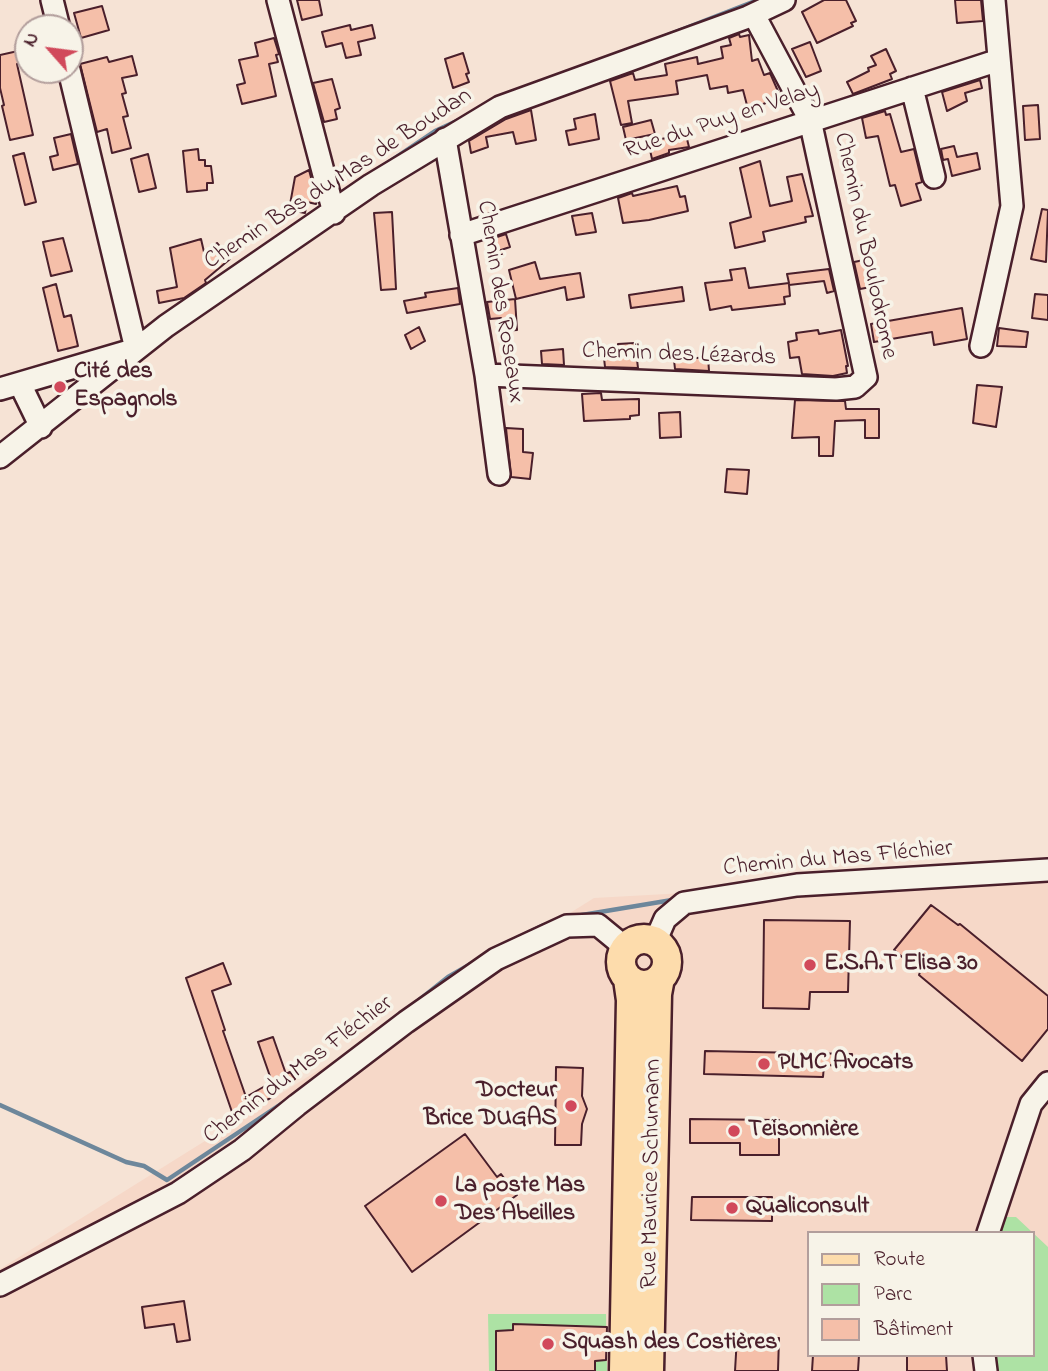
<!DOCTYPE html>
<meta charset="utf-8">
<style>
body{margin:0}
#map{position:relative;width:1048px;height:1371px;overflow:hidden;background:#f6e3d5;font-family:"Indie Flower",sans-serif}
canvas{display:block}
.legend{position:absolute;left:807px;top:1231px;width:228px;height:126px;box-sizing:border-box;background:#f7f3e8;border:2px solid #b29e9c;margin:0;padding:9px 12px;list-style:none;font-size:21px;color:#4a1f2b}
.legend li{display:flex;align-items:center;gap:14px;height:35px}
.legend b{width:35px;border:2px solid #b29e9c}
.north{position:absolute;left:14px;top:14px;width:70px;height:70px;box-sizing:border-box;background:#f7f3e8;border:2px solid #b29e9c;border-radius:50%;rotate:298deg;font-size:19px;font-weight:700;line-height:28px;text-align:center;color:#4a1f2b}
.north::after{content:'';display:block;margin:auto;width:24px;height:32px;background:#d1495b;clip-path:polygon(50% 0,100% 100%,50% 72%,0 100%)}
</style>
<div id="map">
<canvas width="1048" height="1371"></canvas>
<ul class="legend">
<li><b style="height:9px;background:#fddcac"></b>Route</li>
<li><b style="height:19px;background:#ade2a4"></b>Parc</li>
<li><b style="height:19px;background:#f5bfa9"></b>Bâtiment</li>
</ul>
<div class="north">N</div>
</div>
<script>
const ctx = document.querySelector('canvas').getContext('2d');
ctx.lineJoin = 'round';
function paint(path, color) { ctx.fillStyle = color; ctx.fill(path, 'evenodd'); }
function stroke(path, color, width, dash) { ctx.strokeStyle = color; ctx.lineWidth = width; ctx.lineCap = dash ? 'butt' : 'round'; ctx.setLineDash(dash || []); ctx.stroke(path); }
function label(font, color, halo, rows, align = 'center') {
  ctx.font = font + ' "Indie Flower",sans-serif'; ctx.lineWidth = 7; ctx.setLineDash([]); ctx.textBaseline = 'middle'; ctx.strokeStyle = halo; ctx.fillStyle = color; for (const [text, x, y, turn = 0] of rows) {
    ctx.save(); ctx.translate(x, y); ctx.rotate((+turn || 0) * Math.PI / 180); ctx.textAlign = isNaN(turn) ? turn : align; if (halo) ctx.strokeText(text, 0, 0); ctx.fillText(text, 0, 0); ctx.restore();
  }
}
const built = new Path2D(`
 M 1048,873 L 1048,1371 L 0,1371 L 0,1269 L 594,898 ZM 808,1233 L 1032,1233 L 1032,1355 L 808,1355 Z`);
const green = new Path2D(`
 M 1004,1217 L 1016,1217 L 1048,1247 L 1048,1371 L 997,1371 L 995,1355 L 1032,1355 L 1032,1233 L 994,1233 Z
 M 488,1314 L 606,1314 L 607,1371 L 489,1371 Z`);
const stream = new Path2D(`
 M 655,40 L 758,0
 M 380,168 L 435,131 L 459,120
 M 576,916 L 678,899
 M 505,944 L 544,925
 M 414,1004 L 448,977 L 476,961
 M 0,1105 L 126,1162 L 144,1166 L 167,1180 L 290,1098`);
const building = new Path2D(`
 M 297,0 L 319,0 L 322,15 L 302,20 Z
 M 824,0 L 846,0 L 856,21 L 851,23 L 853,26 L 817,43 L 802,12 Z
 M 955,0 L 981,0 L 983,21 L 957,23 Z
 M 102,6 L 109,30 L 81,38 L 74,13 Z
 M 350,25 L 351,30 L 372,25 L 375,38 L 358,42 L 361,55 L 346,58 L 342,43 L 326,47 L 322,32 Z
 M 739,34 L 740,37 L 749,35 L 752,61 L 758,59 L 764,75 L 770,73 L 781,98 L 748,109 L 743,90 L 728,93 L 727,86 L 710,89 L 707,75 L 676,81 L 678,94 L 628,101 L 632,123 L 621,125 L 610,81 L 633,73 L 635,80 L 667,75 L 665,64 L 697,57 L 698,64 L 723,58 L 721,47 L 731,45 L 729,38 Z
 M 274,38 L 279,54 L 276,55 L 278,62 L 269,64 L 276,96 L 242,104 L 237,85 L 245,83 L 239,60 L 258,56 L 255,43 Z
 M 810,42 L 821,71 L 806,77 L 792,49 Z
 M 886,49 L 896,71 L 890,74 L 892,79 L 853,94 L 847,82 L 869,71 L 868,68 L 876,65 L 871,56 Z
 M 18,51 L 21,63 L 17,64 L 33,135 L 10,140 L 2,106 L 4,105 L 0,88 L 0,55 Z
 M 463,53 L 469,73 L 466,74 L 469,82 L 453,88 L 445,59 Z
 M 132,56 L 137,75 L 122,78 L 126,93 L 122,94 L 128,116 L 123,117 L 131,148 L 112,153 L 107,129 L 97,132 L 80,64 L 107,57 L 109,62 Z
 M 332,79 L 340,108 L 335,110 L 337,119 L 324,122 L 313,83 Z
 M 980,80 L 982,88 L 965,93 L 967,101 L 947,111 L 942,92 Z
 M 1038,105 L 1040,139 L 1025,140 L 1023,106 Z
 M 531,110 L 536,140 L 516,144 L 513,132 L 486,137 L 488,147 L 471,153 L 469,141 L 506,119 Z
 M 885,111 L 886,115 L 890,114 L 901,152 L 914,149 L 922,182 L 916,184 L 921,200 L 901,206 L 895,185 L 890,186 L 878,136 L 866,138 L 862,118 Z
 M 595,114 L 599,139 L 569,145 L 566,131 L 576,129 L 574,119 Z
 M 651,120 L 655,134 L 626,140 L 623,127 Z
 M 71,134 L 78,164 L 53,170 L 50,157 L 58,155 L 54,138 Z
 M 686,135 L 689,147 L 669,150 L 669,153 L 652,159 L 648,141 Z
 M 954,146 L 957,157 L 977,153 L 980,169 L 952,176 L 948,159 L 943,160 L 941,149 Z
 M 198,149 L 199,160 L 205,160 L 205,166 L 211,166 L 213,183 L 207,183 L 207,190 L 187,192 L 183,151 Z
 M 24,153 L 36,202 L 25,205 L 13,156 Z
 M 148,154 L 156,188 L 139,192 L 131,159 Z
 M 760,161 L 770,206 L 792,201 L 787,177 L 802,174 L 813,216 L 805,217 L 806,222 L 763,232 L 765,241 L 735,248 L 730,223 L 751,217 L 740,168 Z
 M 309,170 L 317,200 L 316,204 L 307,202 L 305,213 L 289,210 L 295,177 Z
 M 677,186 L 680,197 L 685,196 L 688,211 L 649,220 L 623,223 L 618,198 L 632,193 L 633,196 Z
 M 1042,209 L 1048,210 L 1046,262 L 1031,259 Z
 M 392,212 L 396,289 L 381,290 L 374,213 Z
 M 592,213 L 596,232 L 576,235 L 572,216 Z
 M 506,234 L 510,247 L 492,253 L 488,240 Z
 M 63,238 L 72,271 L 51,276 L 43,242 Z
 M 201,239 L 204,252 L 217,243 L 230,259 L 205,280 L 206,283 L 184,298 L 159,303 L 157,291 L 177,287 L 170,248 Z
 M 869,259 L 876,286 L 860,289 L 854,262 Z
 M 535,262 L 540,279 L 580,273 L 584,297 L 567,300 L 565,287 L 516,299 L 509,270 Z
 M 745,268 L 749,288 L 789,283 L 787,274 L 829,269 L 834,291 L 827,293 L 824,281 L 789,285 L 790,296 L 784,297 L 785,304 L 732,310 L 731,306 L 710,310 L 705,283 L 732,280 L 730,270 Z
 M 56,284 L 64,317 L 71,315 L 78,346 L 58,351 L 43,288 Z
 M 682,287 L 684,301 L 631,308 L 629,295 Z
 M 458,288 L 460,304 L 407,313 L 404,301 L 426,297 L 425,293 Z
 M 1035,294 L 1048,295 L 1048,320 L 1032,318 Z
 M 515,299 L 517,330 L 502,331 L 501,318 L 490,319 L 487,302 Z
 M 962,308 L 967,339 L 934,345 L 932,332 L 874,342 L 871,324 Z
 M 419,327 L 425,341 L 411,349 L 405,335 Z
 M 999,328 L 1028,332 L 1026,347 L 997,346 Z
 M 818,330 L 819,334 L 841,330 L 848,366 L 846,366 L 847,373 L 833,376 L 802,374 L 799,357 L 790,358 L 788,342 L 797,340 L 796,333 Z
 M 635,343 L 638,368 L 605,367 L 604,358 L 618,358 L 618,344 Z
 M 563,349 L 564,365 L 542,364 L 541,351 Z
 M 708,357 L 709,371 L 675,369 L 674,360 Z
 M 977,385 L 1002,387 L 996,427 L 973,423 Z
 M 601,393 L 602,400 L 639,399 L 639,415 L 630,416 L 630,419 L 584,421 L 582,394 Z
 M 795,400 L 845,401 L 846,409 L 879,409 L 879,438 L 865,438 L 865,420 L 835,421 L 833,456 L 819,456 L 819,437 L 792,438 Z
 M 680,412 L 681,437 L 660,438 L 659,413 Z
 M 506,428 L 523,429 L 523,452 L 533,453 L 530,479 L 511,477 Z
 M 727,469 L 749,470 L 747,494 L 725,492 Z
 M 931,905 L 958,925 L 960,924 L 1048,996 L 1048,1029 L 1022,1061 L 919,975 L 920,972 L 894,950 Z
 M 764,920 L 850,921 L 848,992 L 810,992 L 809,1009 L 763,1008 Z
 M 223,963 L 231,984 L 212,991 L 225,1030 L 223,1031 L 246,1097 L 272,1082 L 258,1042 L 273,1037 L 286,1074 L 290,1072 L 295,1079 L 269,1099 L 232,1112 L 186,978 Z
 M 705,1051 L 852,1054 L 853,1066 L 824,1065 L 823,1077 L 704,1074 Z
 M 556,1067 L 583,1068 L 582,1096 L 587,1109 L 582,1124 L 581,1145 L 555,1145 Z
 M 690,1119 L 779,1120 L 779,1155 L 740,1155 L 740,1143 L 690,1143 Z
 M 465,1134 L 497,1177 L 501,1174 L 517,1195 L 412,1272 L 365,1206 Z
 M 692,1197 L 772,1197 L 772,1221 L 691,1220 Z
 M 184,1301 L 190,1340 L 177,1342 L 174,1324 L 145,1328 L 142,1307 Z
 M 513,1324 L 607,1327 L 606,1360 L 595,1361 L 595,1371 L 496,1371 L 496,1331 L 513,1330 Z
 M 737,1337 L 779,1338 L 778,1371 L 735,1371 Z
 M 813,1355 L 859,1355 L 858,1371 L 812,1371 Z
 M 907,1355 L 946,1355 L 947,1371 L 907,1371 Z`);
const minor = new Path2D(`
 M 52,0 L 59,28
 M 278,0 L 334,213
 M 912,88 L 934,177
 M 445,139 L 486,375 L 499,474
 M 461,235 L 999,60
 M 981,346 L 1012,206 L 994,0
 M 486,375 L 836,389 L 855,387 L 866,377 L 810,120 L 754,15
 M 20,384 L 41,427
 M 0,389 L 136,349 L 69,70
 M 0,457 L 166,326 L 371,185 L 500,107 L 748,17 L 784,0
 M 655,942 L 665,919 L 684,903 L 797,885 L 1048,870
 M 988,1233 L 1031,1104 L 1048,1083
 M 0,1285 L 178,1193 L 242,1150 L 297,1105 L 406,1022 L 496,959 L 567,926 L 598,925 L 626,948
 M 984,1355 L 986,1371`);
const major = new Path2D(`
 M621 962a23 23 0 1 1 46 0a23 23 0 1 1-46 0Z
 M 624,1371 L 631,1000 L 628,979
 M 649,1371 L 657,994 L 660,978`);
const markers = [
 [60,387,7,"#d1495b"],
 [810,965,7,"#d1495b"],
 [764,1064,7,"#d1495b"],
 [571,1106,7,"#d1495b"],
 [734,1131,7,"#d1495b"],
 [441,1201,7,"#d1495b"],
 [732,1208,7,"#d1495b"],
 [548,1344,7,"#d1495b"]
];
const streetNames = [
 ["Rue du Puy en Velay",722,122,-18],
 ["Chemin Bas du Mas de Boudan",339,180,-33],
 ["Chemin du Boulodrome",864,246,78],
 ["Chemin des Roseaux",499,302,81],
 ["Chemin des Lézards",679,356,2],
 ["Chemin du Mas Fléchier",838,860,-5],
 ["Chemin du Mas Fléchier",299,1071,-37],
 ["Rue Maurice Schumann",653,1174,-89]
];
const poiNames = [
 ["Cité des",74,373],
 ["Espagnols",74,401],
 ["E.S.A.T Elisa 30",824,965],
 ["PLMC Avocats",778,1064],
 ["Docteur",557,1092,"right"],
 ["Brice DUGAS",557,1120,"right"],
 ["Teisonnière",748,1131],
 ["La poste Mas",455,1187],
 ["Des Abeilles",455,1215],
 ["Qualiconsult",746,1208],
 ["Squash des Costières",562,1344]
];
paint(built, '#f6d8c8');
paint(green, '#ade2a4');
stroke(stream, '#6d879b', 4.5);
paint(building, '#f5bfa9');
stroke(building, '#4a1f2b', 2);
stroke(minor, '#4a1f2b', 26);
stroke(major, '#4a1f2b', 33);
stroke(minor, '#f7f3e8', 21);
stroke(major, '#fddcac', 28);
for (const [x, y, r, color] of markers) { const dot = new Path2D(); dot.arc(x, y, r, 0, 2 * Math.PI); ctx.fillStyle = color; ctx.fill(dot); stroke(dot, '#f7f3e8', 2.5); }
label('24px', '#4a1f2b', '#f7f3e8', streetNames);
label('bold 24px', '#4a1f2b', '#f7f3e8', poiNames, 'left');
</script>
